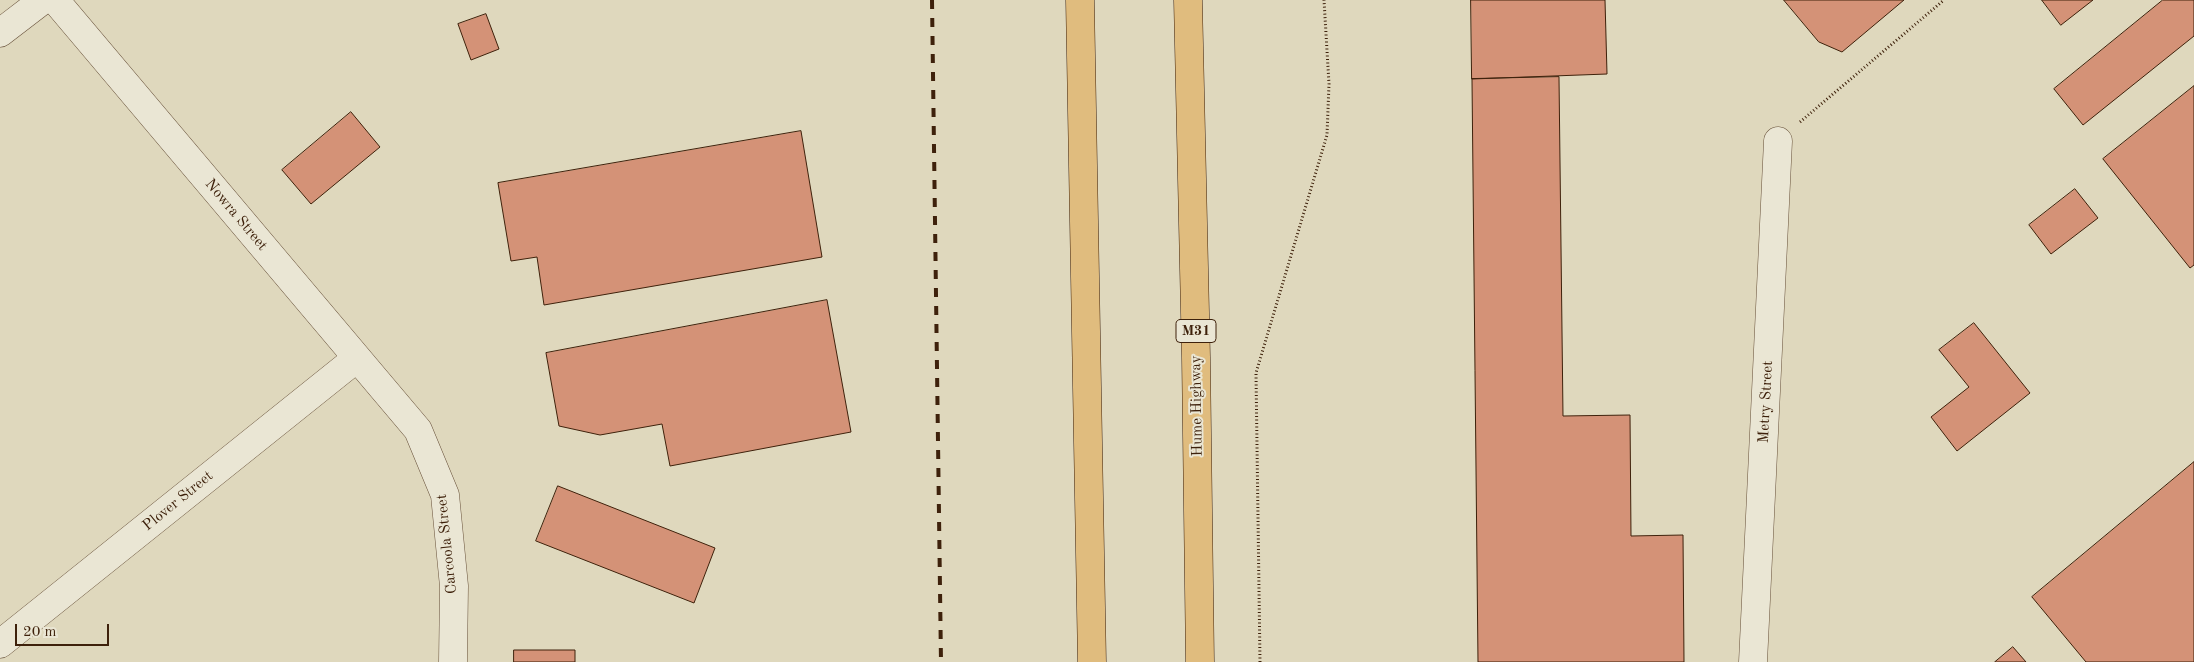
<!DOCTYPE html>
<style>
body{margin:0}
#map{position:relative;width:2194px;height:662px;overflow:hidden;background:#dfd8bd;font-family:"Old Standard TT",serif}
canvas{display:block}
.scale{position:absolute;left:15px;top:624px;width:94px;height:22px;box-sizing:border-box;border:2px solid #3e210b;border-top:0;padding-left:6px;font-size:15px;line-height:18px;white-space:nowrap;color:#3e210b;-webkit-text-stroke:4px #eae6d4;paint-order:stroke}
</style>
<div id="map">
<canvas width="2194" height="662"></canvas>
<div class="scale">20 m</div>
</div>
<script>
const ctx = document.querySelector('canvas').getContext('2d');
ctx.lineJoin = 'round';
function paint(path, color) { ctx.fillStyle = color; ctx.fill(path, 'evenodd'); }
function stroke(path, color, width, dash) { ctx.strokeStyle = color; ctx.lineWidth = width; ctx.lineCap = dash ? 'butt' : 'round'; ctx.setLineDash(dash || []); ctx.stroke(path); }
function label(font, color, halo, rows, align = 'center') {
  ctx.font = font + ' "Old Standard TT",serif'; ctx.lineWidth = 4; ctx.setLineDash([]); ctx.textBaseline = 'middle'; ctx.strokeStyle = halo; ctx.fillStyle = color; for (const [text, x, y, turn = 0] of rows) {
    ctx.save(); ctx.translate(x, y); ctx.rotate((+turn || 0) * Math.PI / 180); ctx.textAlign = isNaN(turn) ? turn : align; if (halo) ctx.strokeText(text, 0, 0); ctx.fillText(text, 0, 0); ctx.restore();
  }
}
const building = new Path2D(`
 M 1471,0 L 1605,0 L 1607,74 L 1472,79 Z
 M 1784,0 L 1904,0 L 1842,52 L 1819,42 Z
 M 2042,0 L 2093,0 L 2061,25 Z
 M 2163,0 L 2194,0 L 2194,36 L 2083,125 L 2054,89 Z
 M 486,14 L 499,49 L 471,60 L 458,24 Z
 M 1559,77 L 1563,416 L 1630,415 L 1631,536 L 1683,535 L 1684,662 L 1478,662 L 1472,79 Z
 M 2194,86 L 2194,265 L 2190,268 L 2103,159 Z
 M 351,112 L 380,147 L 311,204 L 282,170 Z
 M 801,131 L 822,257 L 544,305 L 537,257 L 511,261 L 498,183 Z
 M 2075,189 L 2098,218 L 2051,254 L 2029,225 Z
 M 827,300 L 851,432 L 670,466 L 662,424 L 600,435 L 559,426 L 546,353 Z
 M 1974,323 L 2030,393 L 1957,451 L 1931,417 L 1969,387 L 1939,350 Z
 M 2194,462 L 2194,662 L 2086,662 L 2032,597 Z
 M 558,486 L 715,548 L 694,603 L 536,541 Z
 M 2013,647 L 2026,662 L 1995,662 Z
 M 514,650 L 575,650 L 575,662 L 514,662 Z`);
const path = new Path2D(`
 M 1800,122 L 1944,0
 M 1260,662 L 1256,373 L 1327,135 L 1329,84 L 1324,0`);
const street = new Path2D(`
 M 55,0 L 418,430 L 445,495 L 454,586 L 453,662
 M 0,33 L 43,0
 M 0,644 L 357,358
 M 1753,662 L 1778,141`);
const highway = new Path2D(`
 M 1080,0 L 1092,662
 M 1188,0 L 1196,357 L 1200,662`);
const rail = new Path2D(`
 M 932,0 L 941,662`);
const shields = [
 [1196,331,40]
];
const shieldNames = [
 ["M31",1196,331]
];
const streetNames = [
 ["Nowra Street",236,215,50],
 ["Metry Street",1766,402,-87],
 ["Hume Highway",1197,406,-91],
 ["Plover Street",178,501,-39],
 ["Carcoola Street",447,544,-96]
];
paint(building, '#d49277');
stroke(building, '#3e210b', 1);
stroke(street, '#664f38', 29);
stroke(highway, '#3e210b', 29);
stroke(path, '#3e210b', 3, [1, 2.5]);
stroke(street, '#eae6d4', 28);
stroke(highway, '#e0bc7e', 28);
stroke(rail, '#3e210b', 4, [9, 9]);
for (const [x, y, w] of shields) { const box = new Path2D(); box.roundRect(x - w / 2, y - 11.5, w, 23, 4); ctx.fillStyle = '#eae6d4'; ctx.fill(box); stroke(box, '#3e210b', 1); }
label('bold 14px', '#3e210b', null, shieldNames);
label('15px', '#3e210b', '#eae6d4', streetNames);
</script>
